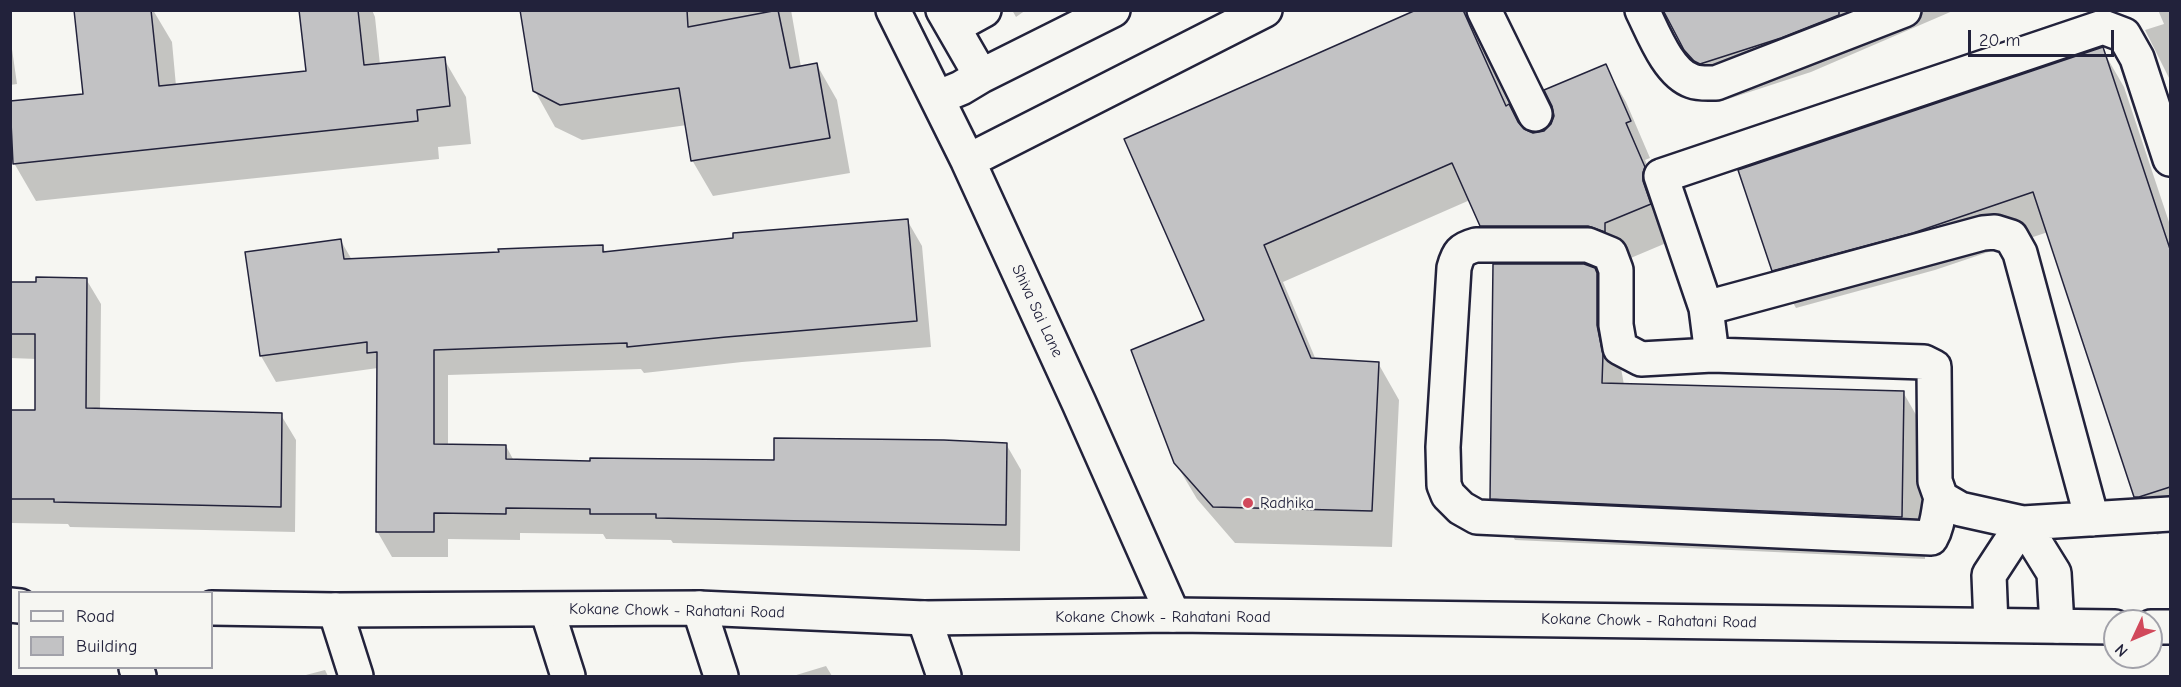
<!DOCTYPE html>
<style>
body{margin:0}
#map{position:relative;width:2181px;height:687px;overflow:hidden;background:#f6f6f2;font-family:"Comic Neue",sans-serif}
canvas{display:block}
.frame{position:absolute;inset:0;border:12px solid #22223b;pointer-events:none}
.legend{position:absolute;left:18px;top:591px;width:195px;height:78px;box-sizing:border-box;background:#f6f6f2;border:2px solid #a1a1a9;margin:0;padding:8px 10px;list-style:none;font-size:18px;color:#22223b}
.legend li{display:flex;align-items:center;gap:12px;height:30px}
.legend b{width:30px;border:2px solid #a1a1a9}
.north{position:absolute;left:2103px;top:609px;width:60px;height:60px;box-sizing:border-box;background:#f6f6f2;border:2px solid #a1a1a9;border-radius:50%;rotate:226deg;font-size:16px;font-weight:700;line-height:24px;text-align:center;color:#22223b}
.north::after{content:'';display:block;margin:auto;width:21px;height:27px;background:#d1495b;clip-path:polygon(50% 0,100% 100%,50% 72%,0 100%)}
.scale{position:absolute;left:1968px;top:30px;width:146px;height:27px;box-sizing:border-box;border:3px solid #22223b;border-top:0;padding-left:8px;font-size:18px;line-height:21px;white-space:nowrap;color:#22223b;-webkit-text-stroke:4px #f6f6f2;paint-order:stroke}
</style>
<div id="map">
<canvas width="2181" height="687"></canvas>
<div class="frame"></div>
<ul class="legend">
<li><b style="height:8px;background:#f6f6f2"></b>Road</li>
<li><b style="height:16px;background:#c2c2c4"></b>Building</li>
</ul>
<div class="north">N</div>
<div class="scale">20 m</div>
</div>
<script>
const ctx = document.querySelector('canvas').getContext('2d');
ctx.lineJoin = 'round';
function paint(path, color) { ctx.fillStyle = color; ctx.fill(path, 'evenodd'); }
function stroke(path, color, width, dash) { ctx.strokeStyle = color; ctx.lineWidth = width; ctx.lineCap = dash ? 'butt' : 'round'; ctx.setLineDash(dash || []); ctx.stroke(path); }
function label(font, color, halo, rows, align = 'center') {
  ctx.font = font + ' "Comic Neue",sans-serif'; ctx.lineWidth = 4.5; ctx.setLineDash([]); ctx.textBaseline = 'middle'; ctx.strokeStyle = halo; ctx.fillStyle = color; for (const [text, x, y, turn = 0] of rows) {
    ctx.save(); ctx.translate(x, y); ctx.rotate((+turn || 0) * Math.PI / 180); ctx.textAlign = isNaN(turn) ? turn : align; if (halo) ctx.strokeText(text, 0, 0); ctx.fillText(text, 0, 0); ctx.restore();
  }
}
const shadow = new Path2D(`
 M 92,10 L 153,10 L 172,42 L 176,86 L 307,72 L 301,10 L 372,10 L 375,17 L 380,65 L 444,59 L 466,97 L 471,144 L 438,147 L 439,159 L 36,201 L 14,163 L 10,131 L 10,102 L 85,95 Z
 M 520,10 L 791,10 L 801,67 L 817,65 L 837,100 L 850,173 L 713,196 L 692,160 L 687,125 L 582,140 L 555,127 L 535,91 Z
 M 1012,10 L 1026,10 L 1016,17 Z
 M 1420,10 L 1464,10 L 1476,31 L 1512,112 L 1521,128 L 1534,134 L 1543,132 L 1605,66 L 1626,102 L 1650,158 L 1645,160 L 1665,205 L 1671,241 L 1626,260 L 1610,262 L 1577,262 L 1594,269 L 1619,312 L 1621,317 L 1621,368 L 1624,385 L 1903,392 L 1927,434 L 1925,559 L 1515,540 L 1491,498 L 1504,265 L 1481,226 L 1470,200 L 1283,282 L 1316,360 L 1378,363 L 1399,400 L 1392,547 L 1235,543 L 1197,499 L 1175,462 L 1206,320 Z
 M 1662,10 L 1955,10 L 1811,72 L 1722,101 L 1707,88 Z
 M 2158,10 L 2170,10 L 2170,80 L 2145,30 L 2164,24 Z
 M 10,35 L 17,84 L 10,85 Z
 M 2102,49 L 2124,87 L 2170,225 L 2170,530 L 2157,535 L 2135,497 L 2048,232 L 1935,270 L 1796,308 L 1774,270 Z
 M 907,220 L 922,246 L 931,347 L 742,362 L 644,373 L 641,369 L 448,375 L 448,445 L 506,446 L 514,461 L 776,462 L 1006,444 L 1021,470 L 1020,551 L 673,543 L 671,540 L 606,539 L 603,534 L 520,533 L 520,540 L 448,539 L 448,557 L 392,557 L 377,531 L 378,368 L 276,382 L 261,356 L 341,241 L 352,260 L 602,246 L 606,253 Z
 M 86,279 L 101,304 L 100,410 L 281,415 L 296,440 L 295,532 L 70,527 L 68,524 L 10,523 L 10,412 L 36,412 L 37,359 L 10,358 L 10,284 Z
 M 826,666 L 832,676 L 793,676 Z
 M 325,670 L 328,676 L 302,676 Z`);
const building = new Path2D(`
 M 74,10 L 151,10 L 159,86 L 306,71 L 299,10 L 358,10 L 364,65 L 445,57 L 450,106 L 417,110 L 418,121 L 13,164 L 10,101 L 83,94 Z
 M 520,10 L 687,10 L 688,27 L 778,10 L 790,68 L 817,63 L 830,138 L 691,161 L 679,88 L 560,105 L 533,91 Z
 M 1416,10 L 1463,10 L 1506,106 L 1509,104 L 1518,122 L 1524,129 L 1533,133 L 1544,131 L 1551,124 L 1554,116 L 1552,106 L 1544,90 L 1606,64 L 1631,121 L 1626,123 L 1645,167 L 1643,173 L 1643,181 L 1651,204 L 1605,223 L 1605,232 L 1588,226 L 1480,226 L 1452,163 L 1264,245 L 1311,358 L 1379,362 L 1372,511 L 1213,507 L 1174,463 L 1131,350 L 1204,320 L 1124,139 Z
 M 1663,10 L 1839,10 L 1839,15 L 1781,38 L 1700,64 L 1694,61 L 1684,50 Z
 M 2103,47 L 2170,249 L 2170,487 L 2139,497 L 2134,497 L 2033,192 L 1913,233 L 1772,271 L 1738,170 Z
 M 908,219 L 917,321 L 726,337 L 627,347 L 627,343 L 434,350 L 434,444 L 506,445 L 506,459 L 590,461 L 590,458 L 774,460 L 774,438 L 944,440 L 1007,443 L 1006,525 L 656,518 L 656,514 L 590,514 L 590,509 L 506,508 L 506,514 L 434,513 L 434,532 L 376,532 L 377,352 L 367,353 L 367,342 L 260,356 L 245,252 L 341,239 L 344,259 L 499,252 L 498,249 L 603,245 L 603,252 L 733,238 L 733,233 Z
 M 1493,264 L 1584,264 L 1595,268 L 1597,273 L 1597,325 L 1603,354 L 1602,383 L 1904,391 L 1902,517 L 1490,499 Z
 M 36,277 L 87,278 L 86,408 L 282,413 L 281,507 L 54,502 L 54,499 L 10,499 L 10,410 L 35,410 L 35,334 L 10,334 L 10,282 L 36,282 Z`);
const minor = new Path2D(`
 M 893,10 L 968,161 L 1079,403 L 1173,615
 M 943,10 L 981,76
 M 1484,10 L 1535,114
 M 1642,10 C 1653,32 1668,73 1692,81 C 1700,84 1708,83 1716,83 L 1904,10
 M 953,27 L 984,10
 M 937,98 L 961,88 L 981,76 L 1113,10
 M 968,161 L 1265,10
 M 1706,308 L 1983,233 L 1995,232 L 2011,237 L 2020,253 L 2092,519
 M 1712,355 L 1706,308 L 1661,176 L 2103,27 L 2124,35 L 2137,58 L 2170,159
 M 1941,498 C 1938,512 1938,526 1931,538 L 1477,517 L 1461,508 L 1448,495 L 1444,485 L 1443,447 L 1454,268 C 1458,253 1461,249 1476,245 L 1588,245 L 1610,254 L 1616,270 L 1616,325 L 1620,348 L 1641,359 L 1712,355 L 1924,362 L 1934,367 L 1935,481 L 1941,498 L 1960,509 L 2023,523 L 2170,514
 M 2023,523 L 2054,573 L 2057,626
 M 699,608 L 721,676
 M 335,610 L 356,676
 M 547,610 L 568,676
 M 924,618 L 944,676
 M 1991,625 L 1989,575 L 2023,523
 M 136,668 L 139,676`);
const tertiary = new Path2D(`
 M 10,605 L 20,606
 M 212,608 L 335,610 L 699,608 L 924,618 L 1173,615 L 2115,627
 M 2151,627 L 2170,627`);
const markers = [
 [1248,503,6,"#d1495b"]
];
const streetNames = [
 ["Shiva Sai Lane",1037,311,65],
 ["Kokane Chowk - Rahatani Road",677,611,1],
 ["Kokane Chowk - Rahatani Road",1163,617],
 ["Kokane Chowk - Rahatani Road",1649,621,1]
];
const poiNames = [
 ["Radhika",1260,503]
];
paint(shadow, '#0003');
paint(building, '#c2c2c4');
stroke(building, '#22223b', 1.5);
stroke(minor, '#22223b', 38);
stroke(tertiary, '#22223b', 38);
stroke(minor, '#f6f6f2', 33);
stroke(tertiary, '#f6f6f2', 33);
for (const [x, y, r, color] of markers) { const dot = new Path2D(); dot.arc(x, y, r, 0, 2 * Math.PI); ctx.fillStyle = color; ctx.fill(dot); stroke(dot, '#f6f6f2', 2); }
label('16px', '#22223b', '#f6f6f2', streetNames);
label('16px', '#22223b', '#f6f6f2', poiNames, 'left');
</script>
